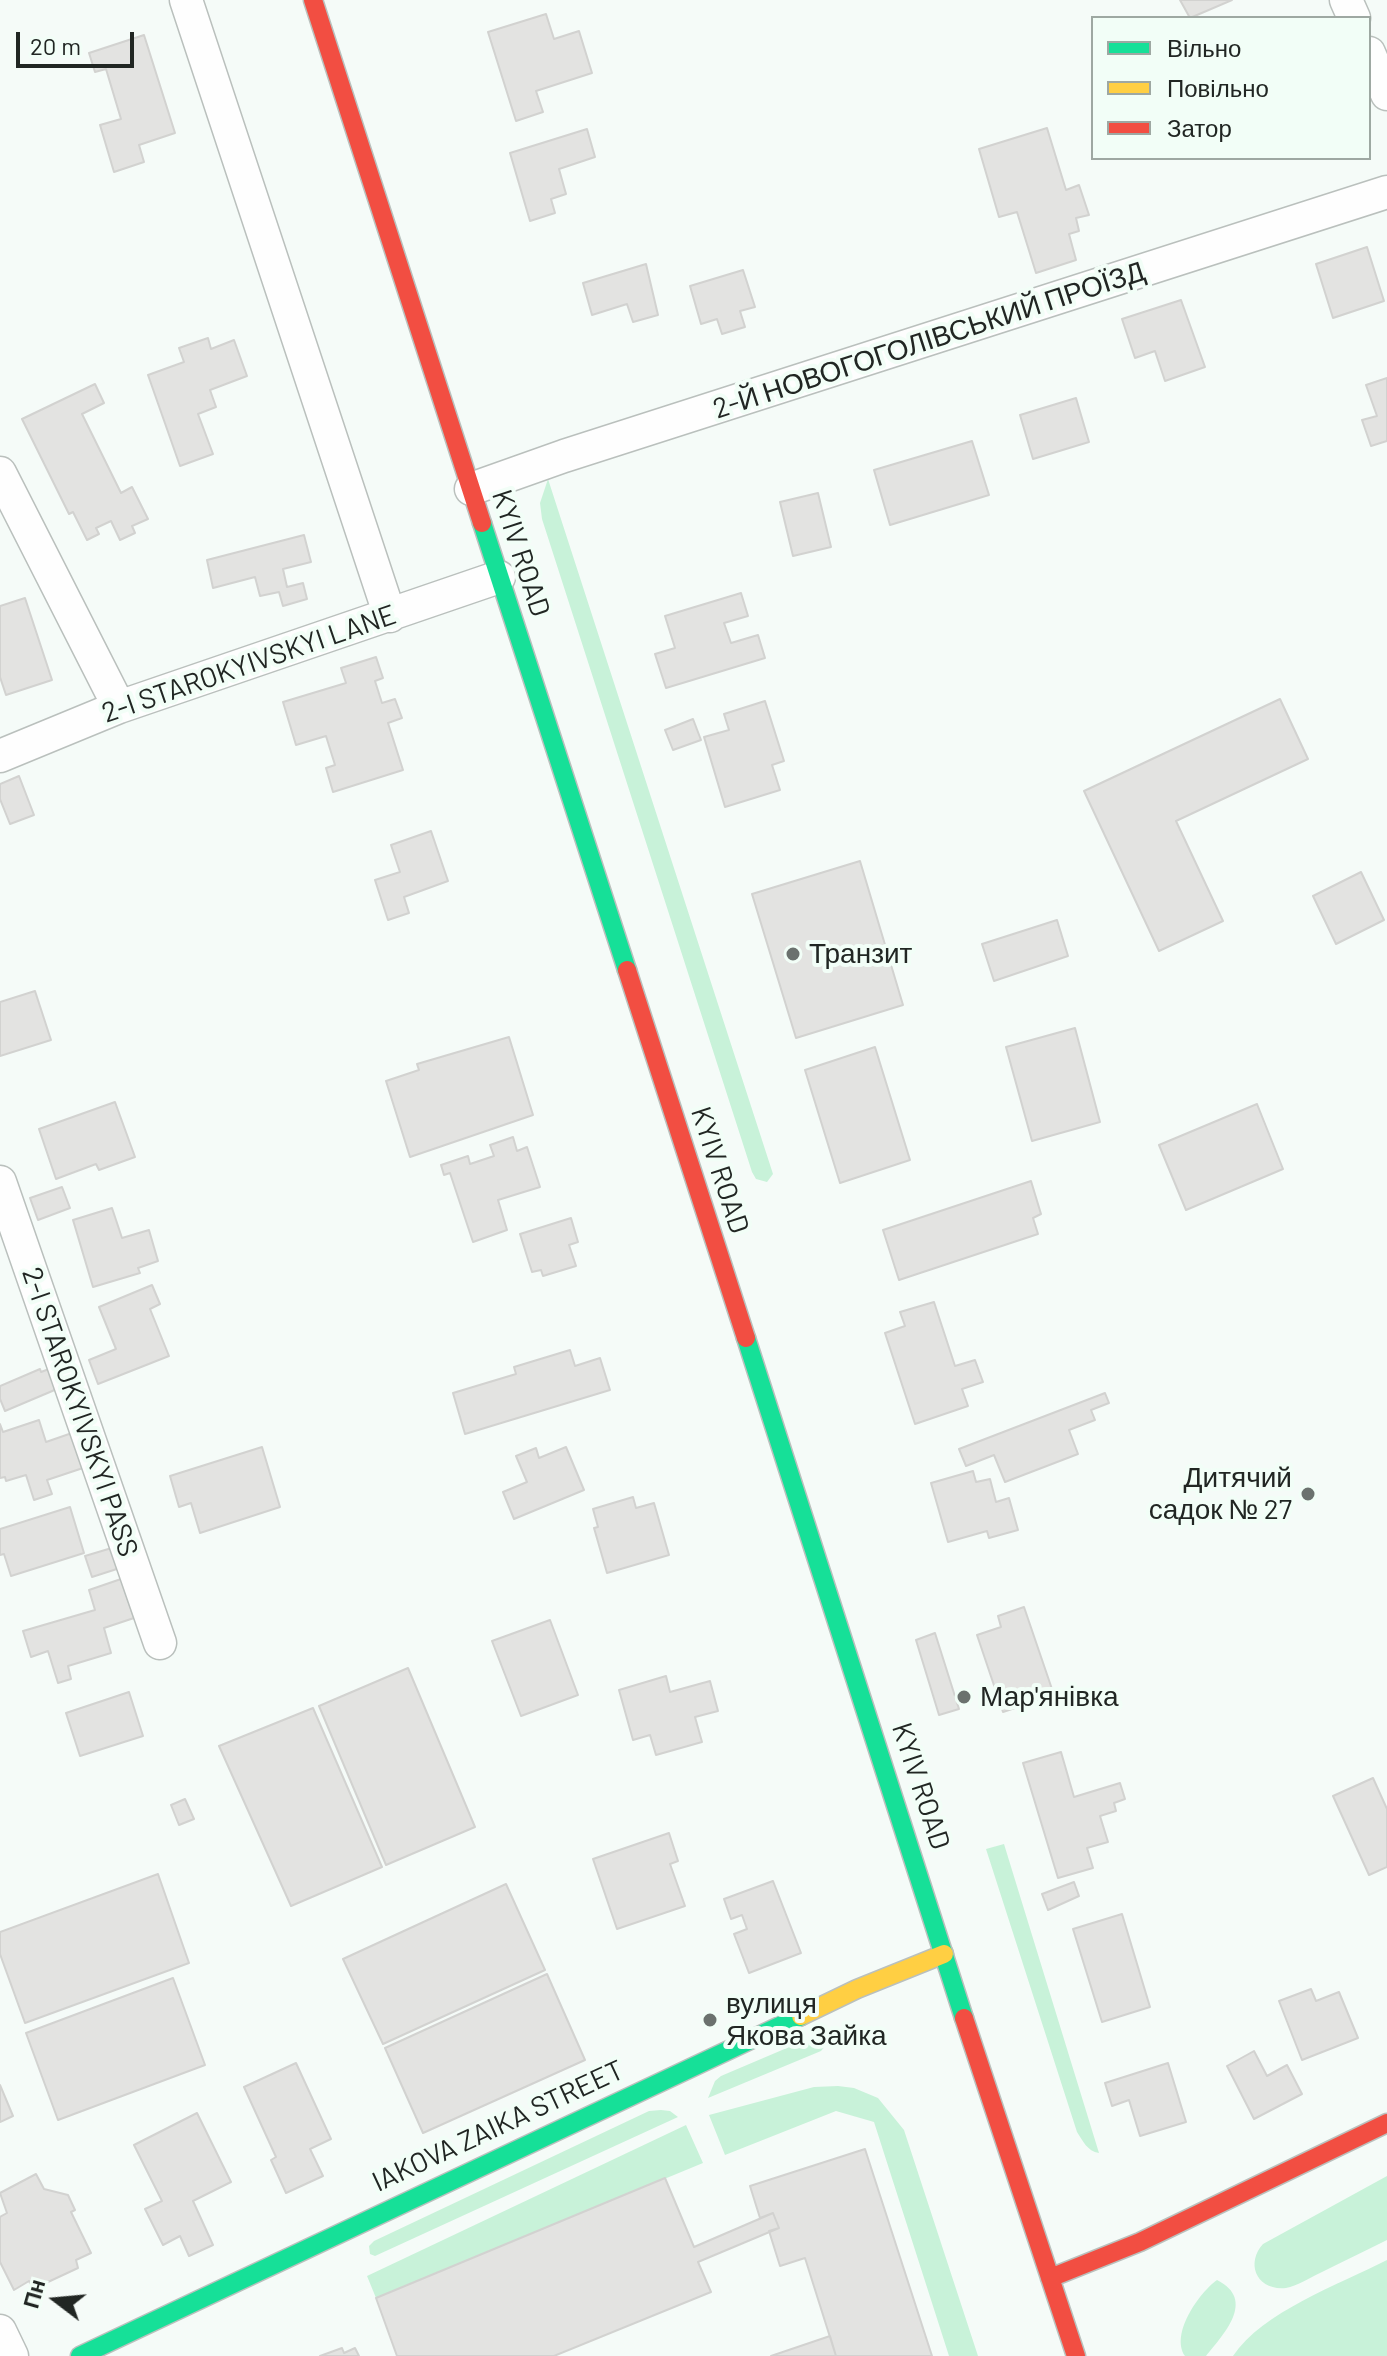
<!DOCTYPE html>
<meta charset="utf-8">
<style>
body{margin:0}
#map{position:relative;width:1387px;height:2356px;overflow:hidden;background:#f5fbf8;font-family:Barlow,sans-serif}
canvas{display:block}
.legend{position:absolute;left:1091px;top:16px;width:280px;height:144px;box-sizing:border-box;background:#f2fef7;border:2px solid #9ea8a2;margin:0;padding:10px 14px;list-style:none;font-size:24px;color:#212623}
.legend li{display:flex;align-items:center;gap:16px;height:40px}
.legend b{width:40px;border:2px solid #9ea8a2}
.north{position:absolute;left:16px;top:2260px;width:80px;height:80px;-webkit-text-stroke:6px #f2fef7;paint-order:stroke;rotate:286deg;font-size:22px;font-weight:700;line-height:32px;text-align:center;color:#212623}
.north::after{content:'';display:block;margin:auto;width:28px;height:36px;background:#212623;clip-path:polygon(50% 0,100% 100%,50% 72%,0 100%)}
.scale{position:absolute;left:16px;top:32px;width:118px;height:36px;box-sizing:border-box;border:4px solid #212623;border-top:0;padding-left:10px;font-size:24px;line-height:28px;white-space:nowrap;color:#212623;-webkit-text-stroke:6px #f2fef7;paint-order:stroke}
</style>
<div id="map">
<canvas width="1387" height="2356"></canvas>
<ul class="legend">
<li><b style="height:10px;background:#16e098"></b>Вільно</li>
<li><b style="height:10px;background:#ffcf43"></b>Повільно</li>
<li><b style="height:10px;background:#f24e42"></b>Затор</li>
</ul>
<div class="north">Пн</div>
<div class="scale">20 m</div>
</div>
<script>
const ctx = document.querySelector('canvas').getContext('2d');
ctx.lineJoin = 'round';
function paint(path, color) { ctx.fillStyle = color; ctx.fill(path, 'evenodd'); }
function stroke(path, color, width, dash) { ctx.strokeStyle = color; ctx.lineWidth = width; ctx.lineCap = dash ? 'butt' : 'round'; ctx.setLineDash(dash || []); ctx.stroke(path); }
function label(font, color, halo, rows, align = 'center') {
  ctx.font = font + ' Barlow,sans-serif'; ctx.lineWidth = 8; ctx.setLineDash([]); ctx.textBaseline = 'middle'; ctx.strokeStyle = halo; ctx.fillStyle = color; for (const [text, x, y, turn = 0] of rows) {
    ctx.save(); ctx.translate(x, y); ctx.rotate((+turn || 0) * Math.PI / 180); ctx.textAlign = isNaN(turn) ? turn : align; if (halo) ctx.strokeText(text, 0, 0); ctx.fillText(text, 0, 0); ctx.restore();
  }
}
const green = new Path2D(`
 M 548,479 L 773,1174 L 767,1182 L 756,1179 L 752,1172 L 542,519 L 540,503 Z
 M 1004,1844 L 1099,2153 C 1087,2151 1083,2141 1077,2132 L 986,1849 Z
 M 821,2036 L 826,2038 L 826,2045 L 821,2051 L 708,2098 L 715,2081 L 721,2076 L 808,2039 Z
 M 838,2086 L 854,2088 L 878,2098 L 904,2130 L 978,2356 L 949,2356 L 874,2122 L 836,2111 L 725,2155 L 709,2115 L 814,2087 Z
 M 661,2110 L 670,2111 L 678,2117 L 375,2256 L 370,2254 L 369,2246 L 374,2241 L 649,2111 Z
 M 686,2125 L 703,2163 L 376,2298 L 367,2276 Z
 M 1387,2176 L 1387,2240 C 1365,2251 1342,2262 1320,2273 C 1309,2278 1297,2286 1286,2288 C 1257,2291 1245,2264 1263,2244 Z
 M 1387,2260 L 1387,2356 L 1233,2356 C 1262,2312 1340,2284 1387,2260 Z
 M 1217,2280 C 1257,2300 1223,2335 1206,2356 L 1185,2356 C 1170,2334 1199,2293 1217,2280 Z`);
const building = new Path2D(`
 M 1180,0 L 1232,0 L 1190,18 Z
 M 546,14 L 554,39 L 579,31 L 592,73 L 536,91 L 543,112 L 516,121 L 488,32 Z
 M 144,35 L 175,133 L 139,145 L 144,162 L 114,172 L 100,125 L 121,119 L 106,69 L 95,72 L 89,53 Z
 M 1047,128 L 1066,190 L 1079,185 L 1089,215 L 1076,218 L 1079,231 L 1069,234 L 1076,260 L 1036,273 L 1017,212 L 999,217 L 979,149 Z
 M 587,129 L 595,157 L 559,169 L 566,194 L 551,199 L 555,213 L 530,221 L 510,153 Z
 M 1367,247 L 1384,301 L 1333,318 L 1316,264 Z
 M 646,264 L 658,315 L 633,322 L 627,304 L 592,315 L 583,283 Z
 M 743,270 L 755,307 L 740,311 L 745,327 L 722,334 L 717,319 L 701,324 L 690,286 Z
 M 1181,300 L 1205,367 L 1165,381 L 1155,351 L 1135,358 L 1122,319 Z
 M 208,338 L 211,349 L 234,340 L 247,376 L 210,390 L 216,407 L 198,414 L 213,454 L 180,466 L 148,375 L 184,362 L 179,348 Z
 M 1387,378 L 1387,441 L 1371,446 L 1362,420 L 1377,416 L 1366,385 Z
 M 95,384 L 104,403 L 82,414 L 121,493 L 132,487 L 148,519 L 132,526 L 135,533 L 120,540 L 111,521 L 96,528 L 99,534 L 87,540 L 73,512 L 69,514 L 22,419 Z
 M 1076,398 L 1089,442 L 1033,459 L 1020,415 Z
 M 972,441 L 989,495 L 890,525 L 874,470 Z
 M 818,493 L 831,547 L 793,556 L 780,502 Z
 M 304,535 L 311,562 L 283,569 L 287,587 L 303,583 L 307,599 L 283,606 L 279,592 L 260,596 L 255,577 L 213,588 L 207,560 Z
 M 741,593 L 748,616 L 724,623 L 731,643 L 758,635 L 765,658 L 666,688 L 655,654 L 675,648 L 665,616 Z
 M 25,598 L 52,680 L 6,695 L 0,677 L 0,606 Z
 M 376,657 L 383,678 L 375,681 L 382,703 L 395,699 L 402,718 L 388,723 L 403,770 L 333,792 L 326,768 L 335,765 L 326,736 L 296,745 L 283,702 L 346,683 L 341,668 Z
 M 1280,699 L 1308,759 L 1176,821 L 1223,921 L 1159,951 L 1084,791 Z
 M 765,701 L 784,761 L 772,765 L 780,790 L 725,807 L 704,737 L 729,730 L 724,714 Z
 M 693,719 L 701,740 L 673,750 L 665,730 Z
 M 19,776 L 34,815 L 10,824 L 0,799 L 0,784 Z
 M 431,831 L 448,881 L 404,897 L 409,913 L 388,920 L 375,880 L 400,872 L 391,845 Z
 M 860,861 L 903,1005 L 796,1038 L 752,894 Z
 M 1361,872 L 1384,920 L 1336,944 L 1313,896 Z
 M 1057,920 L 1068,956 L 994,981 L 982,944 Z
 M 35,991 L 51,1040 L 0,1056 L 0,1002 Z
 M 1075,1028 L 1100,1122 L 1032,1141 L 1006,1047 Z
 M 509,1037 L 533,1115 L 410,1157 L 386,1081 L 419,1070 L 417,1064 Z
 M 875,1047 L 910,1160 L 840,1183 L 805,1070 Z
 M 115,1102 L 135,1157 L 99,1170 L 96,1164 L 56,1179 L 39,1129 Z
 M 1257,1104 L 1283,1169 L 1186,1210 L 1159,1145 Z
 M 513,1137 L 517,1151 L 527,1147 L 540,1187 L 498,1200 L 507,1230 L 473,1242 L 450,1173 L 444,1175 L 441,1165 L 468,1156 L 470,1164 L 494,1156 L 490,1145 Z
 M 1031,1181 L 1041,1214 L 1033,1218 L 1038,1234 L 899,1280 L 883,1230 Z
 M 62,1187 L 70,1208 L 38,1220 L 30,1198 Z
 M 112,1208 L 122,1238 L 149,1230 L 158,1261 L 138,1268 L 140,1273 L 93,1287 L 73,1220 Z
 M 571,1218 L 578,1242 L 569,1245 L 576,1266 L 543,1276 L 541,1270 L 532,1272 L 520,1234 Z
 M 152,1285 L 160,1304 L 150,1309 L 169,1356 L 98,1384 L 89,1360 L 116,1349 L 99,1307 Z
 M 934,1302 L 955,1366 L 975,1360 L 983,1382 L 962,1389 L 968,1406 L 915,1424 L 885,1333 L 905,1326 L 900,1312 Z
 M 570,1350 L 575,1366 L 600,1358 L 610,1390 L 465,1434 L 453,1393 L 516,1374 L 514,1367 Z
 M 40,1369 L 41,1372 L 49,1369 L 57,1389 L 5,1411 L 0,1399 L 0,1386 Z
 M 1105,1393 L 1109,1403 L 1091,1410 L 1095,1420 L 1069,1430 L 1078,1454 L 1005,1482 L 994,1455 L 966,1466 L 959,1449 Z
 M 39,1420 L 46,1442 L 72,1433 L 83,1468 L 47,1480 L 52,1494 L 34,1500 L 26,1475 L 6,1481 L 5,1477 L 0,1478 L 0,1424 L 3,1432 Z
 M 262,1447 L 280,1507 L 200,1533 L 191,1503 L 179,1507 L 170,1476 Z
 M 566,1447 L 584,1490 L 514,1519 L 503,1492 L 527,1482 L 516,1456 L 536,1448 L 539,1458 Z
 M 973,1471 L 976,1482 L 990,1479 L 996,1502 L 1009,1498 L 1018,1530 L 989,1538 L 987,1531 L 948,1542 L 931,1483 Z
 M 633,1497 L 636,1508 L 654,1503 L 669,1555 L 607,1573 L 594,1528 L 598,1527 L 593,1509 Z
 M 70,1507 L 84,1553 L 11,1576 L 4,1554 L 0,1555 L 0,1529 Z
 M 115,1547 L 123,1567 L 92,1577 L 85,1556 Z
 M 121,1579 L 134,1618 L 104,1628 L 111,1653 L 68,1666 L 71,1679 L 58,1683 L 48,1651 L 31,1657 L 23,1631 L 95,1610 L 89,1590 Z
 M 1024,1607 L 1054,1695 L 1003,1712 L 977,1635 L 1001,1627 L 998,1616 Z
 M 550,1620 L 578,1695 L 521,1716 L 492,1641 Z
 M 935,1633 L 959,1709 L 939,1715 L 916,1640 Z
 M 408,1668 L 475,1827 L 386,1865 L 319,1706 Z
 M 666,1676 L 670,1692 L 710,1681 L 718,1711 L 695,1717 L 702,1742 L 656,1755 L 650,1735 L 633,1740 L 619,1690 Z
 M 129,1692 L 143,1736 L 80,1756 L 66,1713 Z
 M 313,1708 L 382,1867 L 291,1906 L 219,1746 Z
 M 1061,1752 L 1074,1797 L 1120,1783 L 1125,1799 L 1114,1803 L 1116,1811 L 1100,1816 L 1108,1842 L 1087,1848 L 1093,1868 L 1058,1878 L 1023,1763 Z
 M 1373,1778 L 1387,1809 L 1387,1867 L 1369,1875 L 1333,1796 Z
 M 185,1799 L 194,1819 L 179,1825 L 171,1805 Z
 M 669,1833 L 678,1861 L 670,1864 L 685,1906 L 617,1929 L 593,1859 Z
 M 158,1874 L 189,1963 L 25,2023 L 0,1954 L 0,1932 Z
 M 773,1881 L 801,1953 L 749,1973 L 734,1934 L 747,1929 L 742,1915 L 731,1919 L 724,1899 Z
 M 1074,1882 L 1079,1896 L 1048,1910 L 1042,1894 Z
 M 506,1884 L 545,1970 L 383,2044 L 343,1959 Z
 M 1122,1914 L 1150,2007 L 1102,2022 L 1073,1929 Z
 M 547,1974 L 585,2060 L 423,2133 L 385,2048 Z
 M 173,1978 L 205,2065 L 58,2120 L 26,2033 Z
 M 1311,1989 L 1316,2001 L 1339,1992 L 1358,2038 L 1302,2060 L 1279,2001 Z
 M 1254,2051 L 1267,2076 L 1287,2065 L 1302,2094 L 1254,2119 L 1227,2066 Z
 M 296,2063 L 331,2139 L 310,2149 L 323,2176 L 286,2193 L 271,2160 L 276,2157 L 244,2087 Z
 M 1168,2063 L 1186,2122 L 1140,2136 L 1129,2100 L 1112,2106 L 1105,2083 Z
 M 0,2085 L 13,2116 L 0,2122 Z
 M 197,2113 L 231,2182 L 193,2201 L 213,2245 L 189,2256 L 180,2236 L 163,2245 L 145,2209 L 162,2201 L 134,2145 Z
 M 865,2149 L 932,2356 L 836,2356 L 805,2258 L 780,2266 L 769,2231 L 779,2228 L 773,2213 L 760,2218 L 750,2186 Z
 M 36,2174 L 44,2189 L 68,2195 L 75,2210 L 71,2212 L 91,2253 L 76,2260 L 78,2268 L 33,2289 L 29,2281 L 14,2290 L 0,2262 L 0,2217 L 7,2213 L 0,2193 Z
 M 665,2178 L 694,2247 L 773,2213 L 779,2228 L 698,2262 L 711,2292 L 554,2356 L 397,2356 L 376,2298 Z
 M 830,2336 L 836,2356 L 771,2356 Z
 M 342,2348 L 344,2353 L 355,2348 L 359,2356 L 320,2356 Z`);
const street = new Path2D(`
 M 186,0 L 390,616
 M 1346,0 L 1354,18
 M 1369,53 L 1387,94
 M 0,473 L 119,707
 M 471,489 L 564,456 L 1387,192
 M 0,756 L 119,707 L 499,577
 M 0,1182 L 160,1643
 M 0,2331 L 12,2356`);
const fast = new Path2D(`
 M 482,523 L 627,970
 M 746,1338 L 964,2018
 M 80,2356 L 801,2016`);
const slow = new Path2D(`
 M 801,2016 L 857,1989 L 944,1954`);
const jam = new Path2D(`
 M 313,0 L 482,523
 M 627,970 L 746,1338
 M 964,2018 L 1076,2356
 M 1050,2278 L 1140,2242 L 1387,2123`);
const markers = [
 [793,954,8,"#6b716e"],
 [1308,1494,8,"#6b716e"],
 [964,1697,8,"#6b716e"],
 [710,2020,8,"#6b716e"]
];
const streetNames = [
 ["2-Й НОВОГОГОЛІВСЬКИЙ ПРОЇЗД",929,340,-18],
 ["KYIV ROAD",521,553,72],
 ["2-I STAROKYIVSKYI LANE",249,664,-19],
 ["KYIV ROAD",720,1170,72],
 ["2-I STAROKYIVSKYI PASS",80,1412,71],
 ["KYIV ROAD",921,1786,72],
 ["IAKOVA ZAIKA STREET",498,2126,-25]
];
const poiNames = [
 ["Транзит",809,954],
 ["Дитячий",1292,1478,"right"],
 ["садок № 27",1292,1510,"right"],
 ["Мар'янівка",980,1697],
 ["вулиця",726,2004],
 ["Якова Зайка",726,2036]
];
paint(green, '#c8f2d9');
paint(building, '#e3e3e1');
stroke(building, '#d2d2d0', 2);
stroke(street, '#bac0bd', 35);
stroke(fast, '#bac0bd', 21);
stroke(slow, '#bac0bd', 21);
stroke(jam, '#bac0bd', 21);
stroke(street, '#fefefe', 32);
stroke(fast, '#16e098', 18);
stroke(slow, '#ffcf43', 18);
stroke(jam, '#f24e42', 18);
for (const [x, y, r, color] of markers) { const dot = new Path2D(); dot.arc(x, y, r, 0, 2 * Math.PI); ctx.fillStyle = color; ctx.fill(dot); stroke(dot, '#f2fef7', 3); }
label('28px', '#212623', '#f2fef7', streetNames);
label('28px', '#212623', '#f2fef7', poiNames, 'left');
</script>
